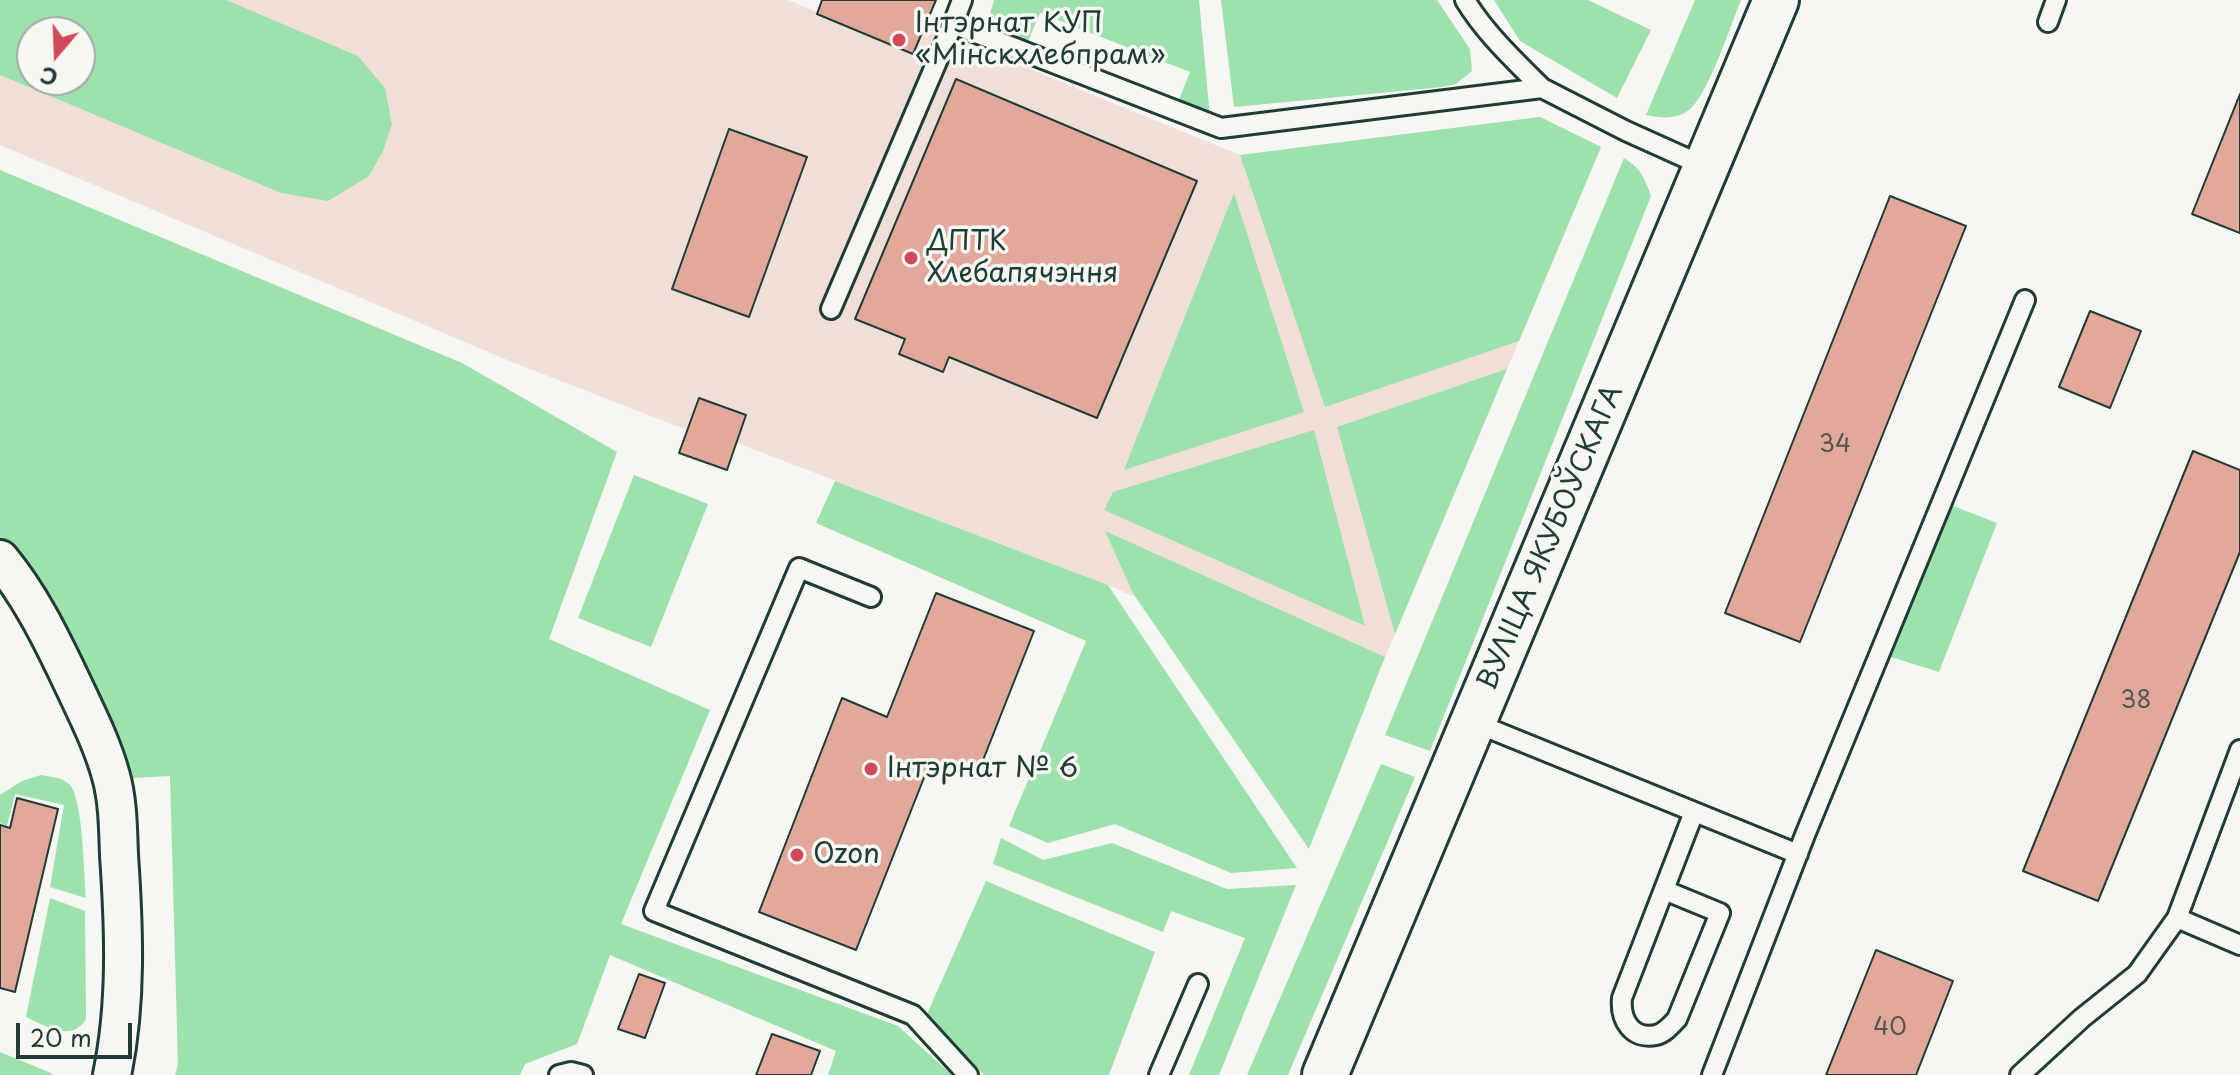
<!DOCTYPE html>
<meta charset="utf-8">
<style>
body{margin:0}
#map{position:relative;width:2240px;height:1075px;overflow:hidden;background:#f6f6f2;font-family:"Playpen Sans",sans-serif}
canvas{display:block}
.north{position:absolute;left:16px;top:16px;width:80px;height:80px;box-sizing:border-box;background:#f6f6f2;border:2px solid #a0aca6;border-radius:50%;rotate:199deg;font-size:22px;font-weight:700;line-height:32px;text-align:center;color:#1f3d34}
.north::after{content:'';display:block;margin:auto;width:28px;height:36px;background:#d1495b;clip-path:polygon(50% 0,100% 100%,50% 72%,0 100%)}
.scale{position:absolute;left:16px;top:1023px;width:116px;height:36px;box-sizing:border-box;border:4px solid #1f3d34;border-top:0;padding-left:10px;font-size:24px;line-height:28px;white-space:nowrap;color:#1f3d34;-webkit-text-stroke:6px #f6f6f2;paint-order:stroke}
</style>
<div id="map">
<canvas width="2240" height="1075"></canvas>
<div class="north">С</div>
<div class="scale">20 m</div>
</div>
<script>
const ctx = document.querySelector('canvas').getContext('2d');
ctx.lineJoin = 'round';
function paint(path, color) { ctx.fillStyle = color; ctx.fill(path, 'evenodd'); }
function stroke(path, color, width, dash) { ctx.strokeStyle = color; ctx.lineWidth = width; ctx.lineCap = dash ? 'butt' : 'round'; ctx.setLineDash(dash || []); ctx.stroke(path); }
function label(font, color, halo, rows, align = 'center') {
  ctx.font = font + ' "Playpen Sans",sans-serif'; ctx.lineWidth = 7; ctx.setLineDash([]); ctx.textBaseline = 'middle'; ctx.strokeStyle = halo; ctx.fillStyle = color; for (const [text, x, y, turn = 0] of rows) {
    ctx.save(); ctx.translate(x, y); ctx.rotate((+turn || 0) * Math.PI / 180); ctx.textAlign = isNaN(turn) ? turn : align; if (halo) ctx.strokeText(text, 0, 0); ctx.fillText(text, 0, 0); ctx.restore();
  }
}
const built = new Path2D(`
 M 0,0 L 788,0 L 913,53 L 925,26 L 1240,155 L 1540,117 L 1601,147 L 1367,700 L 1108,585 L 737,443 L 727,470 L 679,453 L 687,430 L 512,362 L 0,145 ZM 32,32 L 80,32 L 80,80 L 32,80 Z`);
const green = new Path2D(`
 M 0,0 L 226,0 L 358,56 L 385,88 L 392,124 L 383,151 L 369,176 L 328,201 L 281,193 L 0,75 ZM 80,32 L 80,80 L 32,80 L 32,32 Z
 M 994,0 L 1199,0 L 1210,117 L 1178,102 L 1190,72 L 1040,13 L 1027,44 L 986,28 Z
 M 1221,0 L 1437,0 L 1470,49 L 1472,71 L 1456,84 L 1442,87 L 1234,107 Z
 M 1494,0 L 1588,0 L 1651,30 L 1617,98 L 1520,41 Z
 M 1695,0 L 1741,0 C 1731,24 1708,96 1689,110 C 1675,120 1661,118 1646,115 Z
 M 1540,117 L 1601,147 L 1519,341 L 1325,407 L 1240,155 Z
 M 1624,158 C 1640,168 1645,178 1651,196 L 1430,751 L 1385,735 Z
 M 0,170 L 462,363 L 617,452 L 549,639 L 710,710 L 621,924 L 898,1026 L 952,1075 L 828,1075 L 836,1051 L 610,955 L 577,1044 L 525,1064 L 520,1075 L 175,1075 L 178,1065 L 170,776 L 133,778 L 103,713 L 35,586 L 0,541 Z
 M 1234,193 L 1304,412 L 1124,470 Z
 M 1507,369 L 1395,634 L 1337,427 Z
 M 1314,430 L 1365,626 L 1104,510 L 1113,492 Z
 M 634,475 L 708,504 L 651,647 L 578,618 Z
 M 835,481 L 1108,585 L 1297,868 L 1231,873 L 1115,824 L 1048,843 L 1009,826 L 1086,641 L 816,523 Z
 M 1943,502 L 1997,523 L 1939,672 L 1885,655 Z
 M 1105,531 L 1385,657 L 1309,849 L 1134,595 Z
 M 1381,764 L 1415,777 L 1288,1075 L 1247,1075 Z
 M 41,775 C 51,777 62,777 70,785 C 83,800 84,875 86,898 L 50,887 L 64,805 L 15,794 L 7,826 L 0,823 L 0,795 L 22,781 Z
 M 1001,838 L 1043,860 L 1112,843 L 1227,889 L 1296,885 L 1219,1075 L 1189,1075 L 1245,938 L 1171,911 L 1163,932 L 993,864 Z
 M 986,881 L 1155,952 L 1109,1075 L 984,1075 L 927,1014 Z
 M 50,898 L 85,911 L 86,1019 C 72,1043 45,1026 26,1017 Z
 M 0,1052 L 51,1073 L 53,1075 L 0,1075 Z`);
const building = new Path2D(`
 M 822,0 L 936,0 L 913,54 L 817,14 Z
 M 956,79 L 1197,181 L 1097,418 L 949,357 L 943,372 L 899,354 L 905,339 L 855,319 Z
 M 2240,94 L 2240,233 L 2192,214 Z
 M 729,129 L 807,157 L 749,317 L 672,289 Z
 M 1890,196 L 1966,226 L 1800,642 L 1725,613 Z
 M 2090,311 L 2141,331 L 2110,408 L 2059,387 Z
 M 699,398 L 746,415 L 727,470 L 679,453 Z
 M 2193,451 L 2240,470 L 2240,552 L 2098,901 L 2023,871 Z
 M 936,593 L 1034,631 L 976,778 L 931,760 L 856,950 L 759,912 L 842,698 L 887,717 Z
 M 17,798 L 58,809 L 15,992 L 0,988 L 0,825 L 10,828 Z
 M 1876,950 L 1953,981 L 1916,1075 L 1826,1075 Z
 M 639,974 L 665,983 L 645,1038 L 618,1029 Z
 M 772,1034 L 820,1051 L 811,1075 L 756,1075 Z`);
const lane = new Path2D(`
 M 1465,0 C 1485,33 1514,60 1542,88
 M 2048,22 L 2056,0
 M 953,24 L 962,0
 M 831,309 L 953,24 L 1221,128 L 1542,88 L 1626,131 L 1706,167
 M 871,597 L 799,568 L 654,911 L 913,1015 L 968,1075
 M 1473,722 L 1798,854
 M 1664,890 L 1720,913 L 1677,1019 C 1671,1025 1665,1033 1656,1035 C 1631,1040 1620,1019 1622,998 L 1694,812
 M 2177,918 L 2240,945
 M 559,1075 L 571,1072 L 583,1075
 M 1159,1075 L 1198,984
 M 1712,1075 L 1805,835 L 2025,300
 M 2020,1075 L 2082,1018 L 2137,974 L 2177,918 L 2240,750`);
const street = new Path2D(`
 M 0,559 C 30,595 51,638 71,680 C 86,712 102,743 111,776 C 118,801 118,829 119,855 C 124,928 127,1003 112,1075`);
const secondary = new Path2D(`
 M 1325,1075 L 1776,0`);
const markers = [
 [899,40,8,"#d1495b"],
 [911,258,8,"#d1495b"],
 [871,769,8,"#d1495b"],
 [797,855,8,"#d1495b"]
];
const numberNames = [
 ["34",1835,445],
 ["38",2136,701],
 ["40",1890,1028]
];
const poiNames = [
 ["Інтэрнат КУП",915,24],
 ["«Мінскхлебпрам»",915,56],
 ["ДПТК",927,242],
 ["Хлебапячэння",927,274],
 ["Інтэрнат № 6",887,769],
 ["Ozon",813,855]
];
const streetNames = [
 ["ВУЛІЦА ЯКУБОЎСКАГА",1551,538,-67]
];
paint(built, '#f0dfd8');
paint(green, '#9de1ad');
paint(building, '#e1a89b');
stroke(building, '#1f3d34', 2);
stroke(lane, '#1f3d34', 24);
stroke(street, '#1f3d34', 42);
stroke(secondary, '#1f3d34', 50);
stroke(lane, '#f6f6f2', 18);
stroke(street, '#f6f6f2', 36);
stroke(secondary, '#f6f6f2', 44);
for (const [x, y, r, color] of markers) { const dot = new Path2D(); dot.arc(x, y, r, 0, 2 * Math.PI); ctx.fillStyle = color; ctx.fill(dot); stroke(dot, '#f6f6f2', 3); }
label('24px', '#50584e', null, numberNames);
label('28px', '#1f3d34', '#f6f6f2', poiNames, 'left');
label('28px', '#1f3d34', '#f6f6f2', streetNames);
</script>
